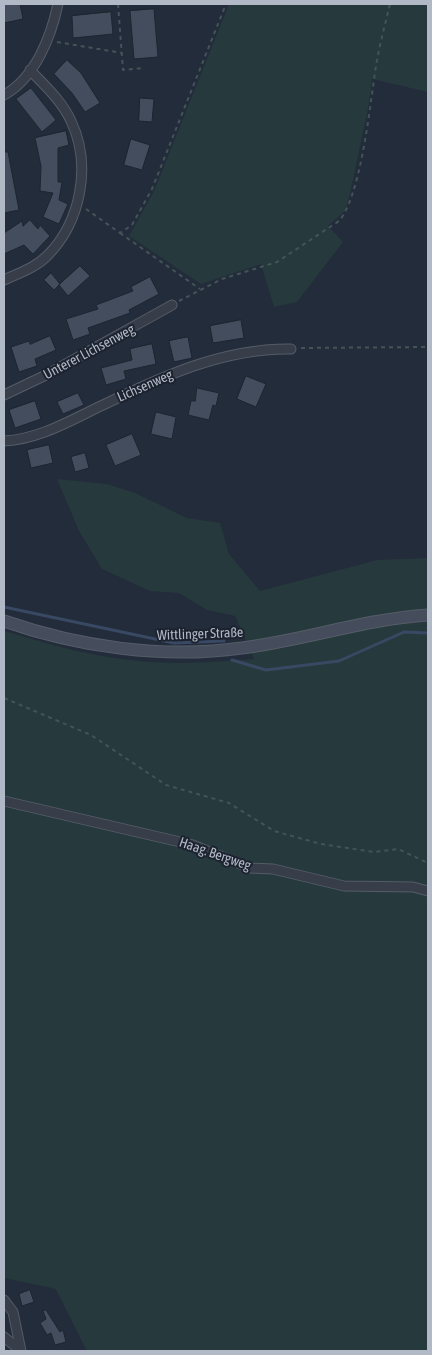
<!DOCTYPE html>
<meta charset="utf-8">
<style>
body{margin:0}
#map{position:relative;width:432px;height:1355px;overflow:hidden;background:#232c3a;font-family:"Asap Condensed",sans-serif}
canvas{display:block}
.frame{position:absolute;inset:0;border:5px solid #b2b9c6;pointer-events:none}
</style>
<div id="map">
<canvas width="432" height="1355"></canvas>
<div class="frame"></div>
</div>
<script>
const ctx = document.querySelector('canvas').getContext('2d');
ctx.lineJoin = 'round';
function paint(path, color) { ctx.fillStyle = color; ctx.fill(path, 'evenodd'); }
function stroke(path, color, width, dash) { ctx.strokeStyle = color; ctx.lineWidth = width; ctx.lineCap = dash ? 'butt' : 'round'; ctx.setLineDash(dash || []); ctx.stroke(path); }
function label(font, color, halo, rows, align = 'center') {
  ctx.font = font + ' "Asap Condensed",sans-serif'; ctx.lineWidth = 4; ctx.setLineDash([]); ctx.textBaseline = 'middle'; ctx.strokeStyle = halo; ctx.fillStyle = color; for (const [text, x, y, turn = 0] of rows) {
    ctx.save(); ctx.translate(x, y); ctx.rotate((+turn || 0) * Math.PI / 180); ctx.textAlign = isNaN(turn) ? turn : align; if (halo) ctx.strokeText(text, 0, 0); ctx.fillText(text, 0, 0); ctx.restore();
  }
}
const green = new Path2D(`
 M 229,4 L 428,4 L 428,92 L 372,79 L 369,104 L 350,194 L 345,211 L 328,226 L 343,242 L 297,302 L 274,307 L 261,264 L 201,284 L 129,236 L 154,191 Z
 M 57,479 L 107,484 L 135,493 L 187,518 L 220,523 L 229,554 L 260,591 L 377,560 L 428,558 L 428,1351 L 87,1351 L 56,1289 L 4,1278 L 4,631 C 48,644 93,657 139,661 C 177,665 216,662 254,659 L 235,616 L 207,610 L 179,593 L 150,591 L 102,569 L 79,531 Z`);
const stream = new Path2D(`
 M 4,607 L 174,643 L 224,641
 M 232,660 L 266,670 L 339,661 L 404,632 L 428,633`);
const building = new Path2D(`
 M 4,4 L 20,4 L 23,19 L 4,23 Z
 M 154,9 L 158,57 L 134,59 L 130,11 Z
 M 111,12 L 113,34 L 73,38 L 72,16 Z
 M 67,60 L 81,73 L 100,103 L 85,112 L 72,93 L 54,74 Z
 M 31,88 L 56,120 L 42,132 L 16,99 Z
 M 140,98 L 154,99 L 152,122 L 139,121 Z
 M 66,131 L 69,145 L 58,148 L 58,182 L 62,182 L 59,200 L 68,204 L 59,224 L 43,217 L 53,193 L 40,191 L 41,166 L 35,138 Z
 M 131,139 L 150,145 L 142,170 L 124,165 Z
 M 4,152 L 8,152 L 19,210 L 4,213 Z
 M 30,220 L 38,229 L 40,225 L 50,236 L 33,254 L 24,245 L 4,254 L 4,233 L 22,221 L 23,226 Z
 M 80,266 L 90,276 L 68,296 L 59,285 Z
 M 51,273 L 60,284 L 54,290 L 44,280 Z
 M 150,277 L 159,294 L 129,310 L 130,313 L 88,328 L 90,334 L 73,340 L 66,319 L 98,309 L 96,305 L 133,291 L 131,287 Z
 M 241,320 L 244,338 L 213,343 L 210,326 Z
 M 50,336 L 56,350 L 35,359 L 37,366 L 19,372 L 11,347 L 29,341 L 30,344 Z
 M 188,337 L 192,358 L 174,362 L 169,341 Z
 M 152,344 L 156,364 L 124,371 L 126,379 L 106,385 L 101,368 L 132,360 L 130,349 Z
 M 246,376 L 266,384 L 256,407 L 237,399 Z
 M 197,388 L 219,393 L 216,406 L 213,405 L 209,420 L 188,415 L 191,401 L 195,401 Z
 M 78,393 L 84,405 L 63,414 L 57,402 Z
 M 35,401 L 41,419 L 15,428 L 9,410 Z
 M 156,412 L 176,417 L 172,439 L 151,434 Z
 M 132,434 L 141,455 L 115,466 L 106,445 Z
 M 49,445 L 53,463 L 31,468 L 27,450 Z
 M 85,453 L 89,468 L 75,472 L 71,457 Z
 M 30,1290 L 34,1302 L 22,1306 L 19,1294 Z
 M 46,1310 L 60,1332 L 63,1330 L 66,1342 L 55,1345 L 51,1333 L 47,1335 L 40,1323 L 46,1319 L 43,1311 Z`);
const path = new Path2D(`
 M 118,4 L 123,70 L 143,68
 M 57,42 L 122,53
 M 86,209 L 120,233 L 132,225 L 152,189 L 226,4
 M 120,233 L 200,289
 M 179,301 L 222,279 L 277,262 L 339,221 C 360,196 369,114 374,80 C 377,54 384,29 390,4
 M 301,348 L 428,347
 M 4,698 L 91,735 L 166,785 L 229,803 L 274,831 L 321,844 L 374,852 L 398,849 L 428,863`);
const street = new Path2D(`
 M 4,95 C 35,78 51,37 58,4
 M 4,280 C 19,273 35,268 47,256 C 81,222 92,165 71,121 C 62,101 45,86 30,70
 M 4,395 L 46,375 L 172,305
 M 4,441 C 40,439 71,420 103,405 C 163,376 224,348 291,349
 M 4,801 L 193,845 L 250,868 L 273,869 L 344,886 L 413,887 L 428,891
 M 4,1300 L 13,1312 L 21,1351
 M 4,1337 L 21,1351`);
const secondary = new Path2D(`
 M 4,621 C 79,647 163,659 242,648 C 305,640 365,619 428,615`);
const streetNames = [
 ["Unterer Lichsenweg",89,352,-28],
 ["Lichsenweg",145,386,-24],
 ["Wittlinger Straße",200,634,-2],
 ["Haag. Bergweg",215,854,19]
];
paint(green, '#26393c');
stroke(stream, '#394863', 3);
paint(building, '#444d5e');
stroke(building, '#1e2531', 1);
stroke(street, '#555c68', 11);
stroke(secondary, '#555c68', 13);
stroke(path, '#435458', 2, [4, 4]);
stroke(street, '#373e4a', 9);
stroke(secondary, '#454d5d', 11);
label('14px', '#b2b9c6', '#1c232f', streetNames);
</script>
